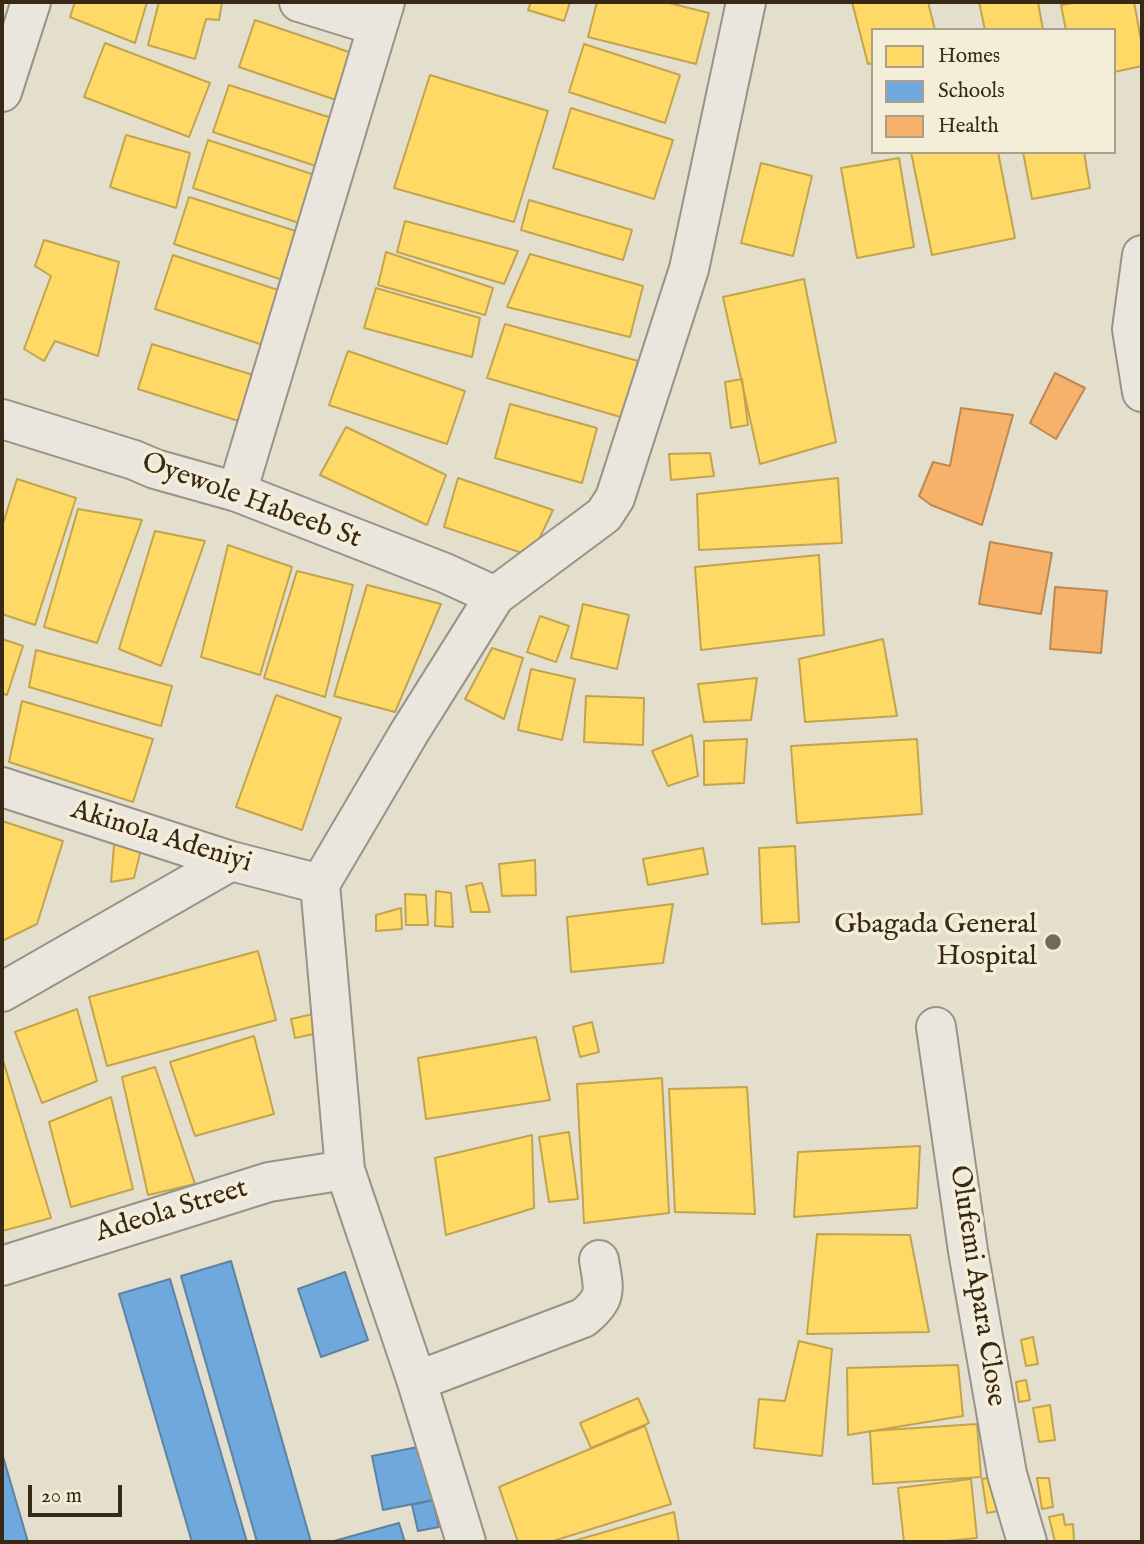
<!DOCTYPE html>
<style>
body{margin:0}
#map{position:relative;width:1144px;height:1544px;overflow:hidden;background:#e4decc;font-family:"IM FELL English",serif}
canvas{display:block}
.frame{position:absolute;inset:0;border:4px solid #382917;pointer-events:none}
.legend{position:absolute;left:871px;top:28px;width:245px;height:126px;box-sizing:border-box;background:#f4edd7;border:2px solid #a99f8a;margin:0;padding:9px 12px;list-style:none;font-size:21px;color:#382917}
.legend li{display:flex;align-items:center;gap:14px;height:35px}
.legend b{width:35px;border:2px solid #a99f8a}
.scale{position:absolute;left:28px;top:1485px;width:94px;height:32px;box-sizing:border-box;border:4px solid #382917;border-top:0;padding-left:9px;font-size:21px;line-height:24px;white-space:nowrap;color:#382917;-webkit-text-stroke:5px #f4edd7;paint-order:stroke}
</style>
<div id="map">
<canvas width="1144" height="1544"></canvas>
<div class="frame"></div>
<ul class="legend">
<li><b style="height:19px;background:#ffd966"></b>Homes</li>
<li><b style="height:19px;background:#6fa8dc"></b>Schools</li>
<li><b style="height:19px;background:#f6b26b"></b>Health</li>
</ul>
<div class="scale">20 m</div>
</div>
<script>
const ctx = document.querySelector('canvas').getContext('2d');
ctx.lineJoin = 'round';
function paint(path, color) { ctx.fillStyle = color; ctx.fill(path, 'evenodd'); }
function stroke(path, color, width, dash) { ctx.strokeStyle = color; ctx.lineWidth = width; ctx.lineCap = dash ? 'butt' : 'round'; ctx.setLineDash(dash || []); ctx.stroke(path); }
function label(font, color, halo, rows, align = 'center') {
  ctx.font = font + ' "IM FELL English",serif'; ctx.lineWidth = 7; ctx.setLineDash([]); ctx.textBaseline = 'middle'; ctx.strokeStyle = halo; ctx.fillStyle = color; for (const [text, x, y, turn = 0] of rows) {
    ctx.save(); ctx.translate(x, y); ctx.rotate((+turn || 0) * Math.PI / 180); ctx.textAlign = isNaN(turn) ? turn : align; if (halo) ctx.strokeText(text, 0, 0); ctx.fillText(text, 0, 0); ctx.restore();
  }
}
const homes = new Path2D(`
 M 75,2 L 147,2 L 135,43 L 70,17 Z
 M 159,2 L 222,2 L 219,20 L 206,19 L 195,59 L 148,45 Z
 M 531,2 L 570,2 L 564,21 L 528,10 Z
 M 597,2 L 665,2 L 709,13 L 696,64 L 588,37 Z
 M 852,2 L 928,2 L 935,30 L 873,30 L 873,63 L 868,64 Z
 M 979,2 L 1038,2 L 1043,30 L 985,30 Z
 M 1079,2 L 1134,2 L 1142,45 L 1142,66 L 1114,72 L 1114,30 L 1066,30 L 1061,5 Z
 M 255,20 L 352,53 L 336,100 L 239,67 Z
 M 105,43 L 210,83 L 189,137 L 84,97 Z
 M 584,44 L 680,75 L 665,123 L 569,92 Z
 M 430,75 L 548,111 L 514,222 L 394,188 Z
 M 229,85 L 341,121 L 325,169 L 213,132 Z
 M 571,108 L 673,140 L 654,199 L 553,168 Z
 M 126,135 L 190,153 L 176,208 L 110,187 Z
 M 208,140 L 321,177 L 305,225 L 193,188 Z
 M 911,152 L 998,152 L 1015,238 L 932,255 Z
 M 1023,152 L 1084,152 L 1090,188 L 1032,199 Z
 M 899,158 L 914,247 L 857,258 L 841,168 Z
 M 761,163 L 812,176 L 793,256 L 741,243 Z
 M 189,197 L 302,233 L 286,281 L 174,244 Z
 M 529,200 L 632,230 L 623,260 L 521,230 Z
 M 405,221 L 518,251 L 504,284 L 397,252 Z
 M 44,240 L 119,262 L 98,356 L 55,341 L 44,361 L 24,349 L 51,276 L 35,266 Z
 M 386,252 L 493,288 L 485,315 L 378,285 Z
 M 530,254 L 643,286 L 630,337 L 507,307 Z
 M 173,255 L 284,292 L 266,346 L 155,309 Z
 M 804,279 L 836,442 L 760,464 L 723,297 Z
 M 376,288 L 480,318 L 472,357 L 364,328 Z
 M 505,324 L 638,361 L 624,418 L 487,378 Z
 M 152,344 L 263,378 L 248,424 L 138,389 Z
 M 348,351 L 465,391 L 447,444 L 329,405 Z
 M 742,379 L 748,425 L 731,428 L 725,382 Z
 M 510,404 L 597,428 L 582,483 L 495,458 Z
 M 346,427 L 446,475 L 427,525 L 320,475 Z
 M 710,453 L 714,476 L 671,480 L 669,454 Z
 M 458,478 L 553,510 L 531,556 L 444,527 Z
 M 838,478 L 842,543 L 699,550 L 697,494 Z
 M 17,479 L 76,498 L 35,625 L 2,614 L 2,527 Z
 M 78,509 L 142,520 L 97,643 L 44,627 Z
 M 155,531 L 205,541 L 161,666 L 119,649 Z
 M 228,545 L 292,567 L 260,675 L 201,657 Z
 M 819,555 L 824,635 L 701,650 L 695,567 Z
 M 297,571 L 353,585 L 325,697 L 264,678 Z
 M 367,585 L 441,604 L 395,712 L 334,696 Z
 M 583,604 L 629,615 L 617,669 L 571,658 Z
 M 540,616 L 569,626 L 556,662 L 527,652 Z
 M 2,639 L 23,646 L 7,695 L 2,693 Z
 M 883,639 L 897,716 L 805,722 L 799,659 Z
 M 492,648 L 523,658 L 504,719 L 465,699 Z
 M 36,650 L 172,686 L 161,726 L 29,687 Z
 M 531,669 L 575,679 L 562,740 L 518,730 Z
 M 757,678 L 751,720 L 704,722 L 698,684 Z
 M 276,695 L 341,718 L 302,830 L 236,807 Z
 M 586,696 L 644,698 L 643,745 L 584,742 Z
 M 22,701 L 153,739 L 133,802 L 9,762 Z
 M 692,735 L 698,776 L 668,786 L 652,751 Z
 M 747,739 L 744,783 L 704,785 L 704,741 Z
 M 917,739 L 922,814 L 797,823 L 791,746 Z
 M 2,821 L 63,841 L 37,924 L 2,941 Z
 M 115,834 L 144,837 L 134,878 L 111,882 Z
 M 795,846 L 799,922 L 762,924 L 759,848 Z
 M 703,848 L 708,874 L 648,885 L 643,859 Z
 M 535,860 L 536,895 L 502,896 L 499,864 Z
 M 482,883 L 490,912 L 471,912 L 466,886 Z
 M 436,891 L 451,893 L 453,927 L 435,926 Z
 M 405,894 L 426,895 L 428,925 L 406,925 Z
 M 673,904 L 663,963 L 571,972 L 567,917 Z
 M 401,908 L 402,929 L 376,931 L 376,915 Z
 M 258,951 L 276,1020 L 107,1066 L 89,997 Z
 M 77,1009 L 97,1081 L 42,1103 L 15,1032 Z
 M 313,1014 L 318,1033 L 295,1038 L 291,1019 Z
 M 592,1022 L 599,1052 L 580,1057 L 573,1027 Z
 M 254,1036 L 274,1114 L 195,1136 L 170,1062 Z
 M 536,1037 L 550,1100 L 426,1119 L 418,1058 Z
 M 2,1057 L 51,1218 L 2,1231 Z
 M 155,1067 L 195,1184 L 148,1195 L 122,1077 Z
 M 662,1078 L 669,1213 L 584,1223 L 577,1084 Z
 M 747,1087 L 755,1214 L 675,1212 L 669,1089 Z
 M 111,1097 L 133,1189 L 71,1207 L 49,1122 Z
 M 569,1132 L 578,1199 L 549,1202 L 539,1137 Z
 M 532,1135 L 534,1208 L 446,1235 L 435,1158 Z
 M 920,1146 L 917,1208 L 794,1217 L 798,1152 Z
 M 817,1234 L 910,1235 L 929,1332 L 807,1334 Z
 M 1033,1337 L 1038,1364 L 1026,1366 L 1021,1340 Z
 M 799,1341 L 832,1349 L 822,1456 L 754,1448 L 759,1399 L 785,1401 Z
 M 958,1365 L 963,1416 L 848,1435 L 847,1368 Z
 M 1026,1380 L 1030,1400 L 1019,1402 L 1016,1382 Z
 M 638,1398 L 649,1423 L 591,1448 L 580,1423 Z
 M 1050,1405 L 1055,1440 L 1039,1442 L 1033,1408 Z
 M 977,1424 L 981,1477 L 873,1484 L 870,1431 Z
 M 645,1426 L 671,1504 L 550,1542 L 518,1542 L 499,1487 Z
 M 999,1476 L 1004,1510 L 987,1513 L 982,1479 Z
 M 1037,1478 L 1049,1478 L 1053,1507 L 1042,1509 Z
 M 971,1479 L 977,1538 L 937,1542 L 904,1542 L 898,1488 Z
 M 674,1512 L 679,1542 L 570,1542 Z
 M 1063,1514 L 1065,1525 L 1073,1524 L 1074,1542 L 1055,1542 L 1049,1517 Z`);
const schools = new Path2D(`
 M 231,1261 L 311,1542 L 257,1542 L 181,1276 Z
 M 345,1272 L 368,1340 L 321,1357 L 298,1289 Z
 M 170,1279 L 247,1542 L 192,1542 L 119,1294 Z
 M 423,1446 L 433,1500 L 383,1510 L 372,1456 Z
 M 2,1453 L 28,1542 L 2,1542 Z
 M 433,1500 L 439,1527 L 418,1531 L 412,1505 Z
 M 399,1523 L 405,1542 L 335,1542 L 334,1541 Z`);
const health = new Path2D(`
 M 1055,373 L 1085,388 L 1056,439 L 1030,423 Z
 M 961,408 L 1013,415 L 982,525 L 931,505 L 919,496 L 933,462 L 950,466 Z
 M 990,542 L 1052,553 L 1041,614 L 979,604 Z
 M 1055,587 L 1107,591 L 1101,653 L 1050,649 Z`);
const minor = new Path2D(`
 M 299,2 L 377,26
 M 2,92 L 31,2
 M 1142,255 L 1132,329 L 1142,392
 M 2,419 L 134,460 L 155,469 L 237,492 L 445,573 L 495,596
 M 237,492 L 385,2
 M 2,787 L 231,861 L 320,884
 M 2,992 L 231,861
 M 936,1027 L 968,1251 L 1007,1474 L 1027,1542
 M 2,1266 L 269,1182 L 345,1170
 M 416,1379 L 430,1376 L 583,1318 C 608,1298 604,1290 599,1260
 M 466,1542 L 416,1379 L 345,1170 L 320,884 L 409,733 L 495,596 L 604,515 L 615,498 L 689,269 L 746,2`);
const markers = [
 [1053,942,9,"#746856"]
];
const streetNames = [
 ["Oyewole Habeeb St",251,502,20],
 ["Akinola Adeniyi",161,838,17],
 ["Adeola Street",172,1212,-17],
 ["Olufemi Apara Close",976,1286,81]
];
const poiNames = [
 ["Gbagada General",1037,926],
 ["Hospital",1037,958]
];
paint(homes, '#ffd966');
stroke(homes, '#c3a44e', 2);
paint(schools, '#6fa8dc');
stroke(schools, '#5e82a1', 2);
paint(health, '#f6b26b');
stroke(health, '#bd8952', 2);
stroke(minor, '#989387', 42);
stroke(minor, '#eae6dd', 38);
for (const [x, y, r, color] of markers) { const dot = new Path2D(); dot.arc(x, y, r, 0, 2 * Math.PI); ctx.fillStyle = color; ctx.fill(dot); stroke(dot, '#f4edd7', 2.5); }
label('28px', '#382917', '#f4edd7', streetNames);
label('28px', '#382917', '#f4edd7', poiNames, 'right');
</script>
